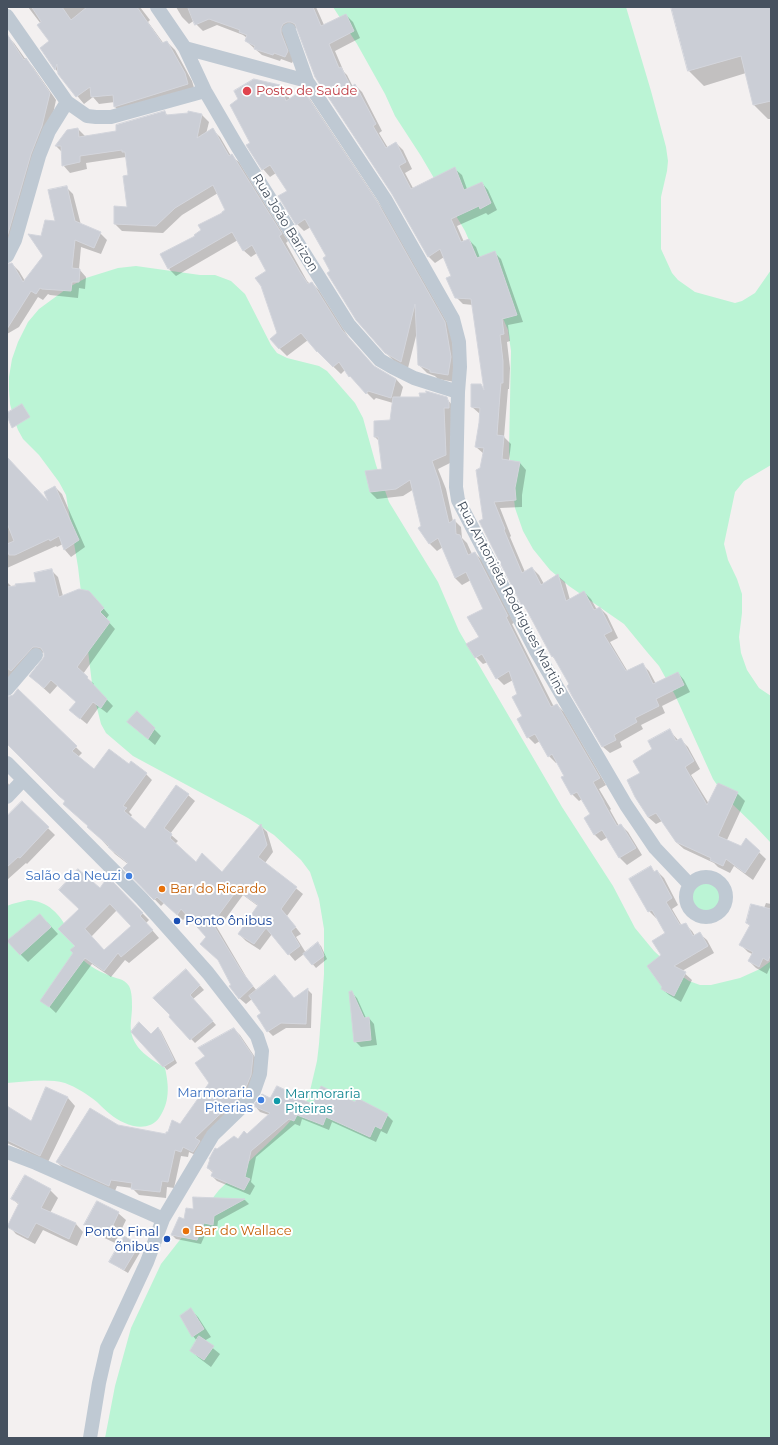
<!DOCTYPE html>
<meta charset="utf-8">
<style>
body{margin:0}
#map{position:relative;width:778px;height:1445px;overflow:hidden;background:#f3f0f0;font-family:Montserrat,sans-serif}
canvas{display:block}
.frame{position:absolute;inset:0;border:8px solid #46515f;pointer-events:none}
</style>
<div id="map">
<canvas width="778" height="1445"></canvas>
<div class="frame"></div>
</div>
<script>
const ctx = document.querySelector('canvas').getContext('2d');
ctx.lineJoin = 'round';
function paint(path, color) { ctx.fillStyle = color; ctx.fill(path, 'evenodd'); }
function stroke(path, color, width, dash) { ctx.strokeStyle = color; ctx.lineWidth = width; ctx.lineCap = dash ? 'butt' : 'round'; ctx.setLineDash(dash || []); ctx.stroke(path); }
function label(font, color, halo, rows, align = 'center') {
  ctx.font = font + ' Montserrat,sans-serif'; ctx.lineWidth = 4; ctx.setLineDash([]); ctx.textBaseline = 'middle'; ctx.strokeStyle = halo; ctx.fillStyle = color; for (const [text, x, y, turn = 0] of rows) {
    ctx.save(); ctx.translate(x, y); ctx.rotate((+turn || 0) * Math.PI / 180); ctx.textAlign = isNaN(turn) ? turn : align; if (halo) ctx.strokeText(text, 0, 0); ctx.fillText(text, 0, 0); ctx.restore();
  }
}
const green = new Path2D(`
 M 333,7 L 626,7 L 651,91 L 666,147 L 668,161 L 667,171 L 661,197 L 661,249 L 672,273 L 678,280 L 695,292 L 735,303 L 742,301 L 755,293 L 771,270 L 771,465 L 744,481 L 735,492 L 724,544 L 728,560 L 737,579 L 742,594 L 742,613 L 739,637 L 741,653 L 747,670 L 759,688 L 771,696 L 771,843 L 755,826 L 726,798 L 713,779 L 675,695 L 659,666 L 647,652 L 624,624 L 569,586 L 550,570 L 533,549 L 523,531 L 515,508 L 509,451 L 511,351 L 508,330 L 465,231 L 421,156 L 395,116 L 385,94 L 357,44 Z
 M 136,266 L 200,275 L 215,275 L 231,281 L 245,294 L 271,345 L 277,353 L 287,358 L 319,366 L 327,371 L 355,403 L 363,418 L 376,465 L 389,502 L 438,582 L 459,631 L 562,807 L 613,886 L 635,928 L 654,951 L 680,975 L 689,981 L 700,985 L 711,985 L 740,978 L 760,969 L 771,961 L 771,1438 L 105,1438 L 115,1386 L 131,1328 L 161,1264 L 219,1190 L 283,1129 L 304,1106 L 309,1095 L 317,1061 L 319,1044 L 324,974 L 324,929 L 319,899 L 310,872 L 301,860 L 274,835 L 248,818 L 133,756 L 106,733 L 101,724 L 93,692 L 78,567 L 66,495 L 59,482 L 39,455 L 23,439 L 18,430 L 14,419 L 10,404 L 9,390 L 9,377 L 12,359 L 18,342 L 28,322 L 39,309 L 69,287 L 86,278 L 118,268 Z
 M690 898a16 16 0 1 1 32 0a16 16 0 1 1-32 0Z
 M 28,900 C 48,901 60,914 69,932 C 72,939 74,948 78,954 C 85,964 98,971 108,975 C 116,979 124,978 129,986 C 132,992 132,1000 132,1007 C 132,1015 130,1024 131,1031 C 134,1050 151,1059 165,1068 C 169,1086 170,1102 159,1118 C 147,1134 123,1125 110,1114 C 105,1110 101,1106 97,1102 C 87,1094 76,1087 65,1083 C 47,1078 25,1082 7,1083 L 7,906 L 12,904 Z`);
const shadow = new Path2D(`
 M 28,7 L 140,7 L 150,20 L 148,22 L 164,44 L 167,42 L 175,50 L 192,81 L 195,91 L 122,114 L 115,107 L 115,102 L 99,104 L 93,97 L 84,104 L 59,74 L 41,48 L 50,42 L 41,24 Z
 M 176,7 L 316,7 L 324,25 L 346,15 L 353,22 L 360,38 L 335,51 L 344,72 L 347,75 L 353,87 L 355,85 L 362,92 L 382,131 L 379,133 L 388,148 L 396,143 L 403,150 L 412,169 L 405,173 L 414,190 L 455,169 L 462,175 L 467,189 L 482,183 L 488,190 L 497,210 L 488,215 L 486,213 L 457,226 L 464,242 L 469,240 L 476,247 L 480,258 L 495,253 L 501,259 L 523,322 L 508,325 L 510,341 L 507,342 L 510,368 L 509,389 L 508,389 L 504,437 L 511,444 L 509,461 L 520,463 L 526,470 L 522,495 L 522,507 L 500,508 L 511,536 L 510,537 L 525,572 L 532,568 L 539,575 L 544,584 L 558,576 L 565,582 L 570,600 L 584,592 L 591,599 L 597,610 L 600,608 L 607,615 L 618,638 L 610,642 L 628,672 L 642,664 L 649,671 L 656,684 L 678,673 L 684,680 L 690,692 L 662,706 L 665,713 L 641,725 L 643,729 L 620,742 L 622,747 L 610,753 L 603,747 L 573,695 L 570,685 L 557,661 L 552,656 L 529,612 L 524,607 L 485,520 L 481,469 L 484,454 L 476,447 L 480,414 L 472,407 L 480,385 L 485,390 L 473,305 L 463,304 L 456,297 L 452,276 L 444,257 L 435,263 L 428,256 L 297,28 L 294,28 L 294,59 L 292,63 L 281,59 L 280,61 L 262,55 L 246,41 L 247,38 L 243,35 L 217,25 L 203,31 L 196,24 L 195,20 L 189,24 L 182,17 Z
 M 672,7 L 771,7 L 771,119 L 768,119 L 754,105 L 746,73 L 704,86 L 689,71 Z
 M 7,36 L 14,43 L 26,60 L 33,67 L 56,100 L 49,133 L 7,246 Z
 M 279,86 L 287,93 L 290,100 L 303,92 L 310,99 L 385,212 L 452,331 L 455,382 L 438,379 L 435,376 L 427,373 L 419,365 L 417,332 L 408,368 L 394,361 L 386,353 L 332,271 L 327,256 L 311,227 L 304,231 L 297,224 L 288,192 L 276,173 L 270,177 L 263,169 L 251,143 Z
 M 165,112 L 168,116 L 202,115 L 209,122 L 206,134 L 213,130 L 220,137 L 231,156 L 239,162 L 288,241 L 286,243 L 307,281 L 310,284 L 312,283 L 319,290 L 349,338 L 375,368 L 396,379 L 403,387 L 400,398 L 446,398 L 453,406 L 452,462 L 438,469 L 446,489 L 453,521 L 454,520 L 461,527 L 462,538 L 467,543 L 472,554 L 475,553 L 482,560 L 514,623 L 512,624 L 554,707 L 557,705 L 564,712 L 606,785 L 599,789 L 611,809 L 610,810 L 619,826 L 621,825 L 628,832 L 642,855 L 627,865 L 620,858 L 608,837 L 601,841 L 594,834 L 591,814 L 582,799 L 579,801 L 572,794 L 566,776 L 558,762 L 556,763 L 549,756 L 540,741 L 535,744 L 528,737 L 518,694 L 513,680 L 504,685 L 497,678 L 488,662 L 483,664 L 476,657 L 484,609 L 471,580 L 462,585 L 455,578 L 443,547 L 437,551 L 430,544 L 419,528 L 423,526 L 414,489 L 403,496 L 377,499 L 370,492 L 383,470 L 379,441 L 375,437 L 391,421 L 393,403 L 376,398 L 374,400 L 350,376 L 345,370 L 341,374 L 317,351 L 308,340 L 287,356 L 280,349 L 272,339 L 278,333 L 268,271 L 257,253 L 251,257 L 243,250 L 238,240 L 176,276 L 169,269 L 196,237 L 227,210 L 218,193 L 182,215 L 163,233 L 122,231 L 115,224 L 128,208 L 129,176 L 126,157 L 86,163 L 87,169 L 70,173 L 63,165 L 62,152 L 56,146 L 68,130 L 78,129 L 85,136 L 117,132 Z
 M 66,187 L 73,194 L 81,225 L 100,233 L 107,240 L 101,254 L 81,247 L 79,269 L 86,277 L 85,289 L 79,288 L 78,298 L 50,295 L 48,294 L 43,300 L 38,297 L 19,327 L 7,334 L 7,265 L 12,264 L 19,271 L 25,281 L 44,256 L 42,237 L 56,222 Z
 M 7,458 L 50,504 L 55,487 L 62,494 L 85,547 L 71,557 L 65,550 L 63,544 L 57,547 L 56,546 L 7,568 Z
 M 51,570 L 58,577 L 63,596 L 95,598 L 109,615 L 106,619 L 115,629 L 83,674 L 94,684 L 93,685 L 113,706 L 107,713 L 99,707 L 87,724 L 77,716 L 77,702 L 58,685 L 50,694 L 30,676 L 45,657 L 44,652 L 36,656 L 7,689 L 7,582 L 11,586 L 37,583 Z
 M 18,691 L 82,753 L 78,757 L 95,770 L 129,765 L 146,774 L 152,780 L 129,812 L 132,815 L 130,818 L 145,830 L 188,795 L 195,801 L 170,834 L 178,841 L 175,844 L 196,864 L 222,873 L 261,826 L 267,832 L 273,852 L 265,863 L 303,894 L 287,916 L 301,934 L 296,937 L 306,953 L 318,943 L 321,946 L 327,959 L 316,968 L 304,954 L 295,961 L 272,934 L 260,950 L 246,941 L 239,934 L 258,906 L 243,895 L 221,925 L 212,919 L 248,980 L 257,991 L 295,999 L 307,989 L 312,994 L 311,1028 L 286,1028 L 273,1036 L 268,1031 L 263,1014 L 252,999 L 246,1004 L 239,998 L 207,936 L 188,915 L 183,920 L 164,903 L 161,906 L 125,868 L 128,864 L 115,854 L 95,833 L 66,802 L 10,746 L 7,735 L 7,698 L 10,698 Z
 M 128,722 L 154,729 L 161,736 L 155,745 Z
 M 669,730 L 678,740 L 680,739 L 688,747 L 700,769 L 691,775 L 709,804 L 737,793 L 745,801 L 727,840 L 742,847 L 746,840 L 766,859 L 753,880 L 734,866 L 730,873 L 718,867 L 714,863 L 684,849 L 676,842 L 662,821 L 656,824 L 648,817 L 628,781 L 642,774 L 654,749 Z
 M 7,781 L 12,791 L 7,796 Z
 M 22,803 L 55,835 L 27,864 L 26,863 L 7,880 L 7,821 Z
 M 651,868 L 655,872 L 657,871 L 664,878 L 678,905 L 672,909 L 682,926 L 685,924 L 692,931 L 695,936 L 700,934 L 707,940 L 714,953 L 682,971 L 692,980 L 681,1002 L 669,995 L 662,989 L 662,955 L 666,933 L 657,917 L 656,918 L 649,911 Z
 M 113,883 L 149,920 L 146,923 L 159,938 L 129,963 L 125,960 L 111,977 L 92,964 L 56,1013 L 42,1000 L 74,953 L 100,889 ZM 117,910 L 133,926 L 105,951 L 91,937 Z
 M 766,903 L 771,904 L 771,965 L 767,974 L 756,968 L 749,961 L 752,954 L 748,952 L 741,945 L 750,926 L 747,923 L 764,908 Z
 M 47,922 L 58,934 L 28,962 L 8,942 Z
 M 190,974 L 204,990 L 193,999 L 216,1025 L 195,1043 L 170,1017 Z
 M 351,992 L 357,998 L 366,1018 L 369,1018 L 374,1024 L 377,1045 L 361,1047 L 355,1041 Z
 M 158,1028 L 161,1031 L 177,1063 L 167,1070 L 133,1031 L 151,1036 Z
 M 234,1029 L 240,1035 L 259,1063 L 257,1081 L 200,1157 L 189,1152 L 188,1157 L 181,1156 L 174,1188 L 167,1187 L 166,1198 L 139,1195 L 132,1188 L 117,1186 L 115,1191 L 63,1168 L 57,1162 L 118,1126 L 166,1135 L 181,1125 L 210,1083 L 207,1057 Z
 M 46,1088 L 68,1098 L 75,1106 L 48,1162 L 7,1143 L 7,1108 L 31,1122 Z
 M 289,1093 L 294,1098 L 313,1106 L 356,1103 L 387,1115 L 393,1121 L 387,1134 L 381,1131 L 376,1142 L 332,1122 L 329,1130 L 302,1119 L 300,1126 L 295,1124 L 256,1157 L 251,1182 L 255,1186 L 250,1195 L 217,1181 L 212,1176 L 213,1173 L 208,1168 L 217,1150 L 247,1135 L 269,1115 L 260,1112 L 255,1106 L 270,1099 Z
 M 25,1176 L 50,1190 L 58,1198 L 50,1213 L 76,1224 L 83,1232 L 77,1246 L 43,1230 L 35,1244 L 16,1234 L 9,1226 L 19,1205 L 12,1198 Z
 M 194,1198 L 245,1200 L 249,1204 L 218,1221 L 217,1229 L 208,1228 L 201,1244 L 176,1239 L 172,1235 L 194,1211 Z
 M 118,1213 L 126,1220 L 115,1243 L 92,1232 L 85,1225 Z
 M 138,1246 L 142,1249 L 128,1273 L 110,1262 Z
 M 191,1310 L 198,1317 L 211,1337 L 204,1341 L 220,1354 L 211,1367 L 199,1358 L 191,1351 L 197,1341 L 193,1336 Z`);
const building = new Path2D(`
 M 32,7 L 62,7 L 71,20 L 87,7 L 137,7 L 162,43 L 167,41 L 185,73 L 188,84 L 114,107 L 113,95 L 91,97 L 90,87 L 76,97 L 58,74 L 57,64 L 55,70 L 40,48 L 49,41 L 37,25 L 41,22 Z
 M 188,7 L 313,7 L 321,26 L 346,14 L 354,31 L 329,44 L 339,68 L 341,67 L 351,87 L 355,84 L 376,124 L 373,126 L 386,148 L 396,142 L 406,162 L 399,166 L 411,189 L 455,167 L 464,190 L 482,182 L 491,203 L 480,209 L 479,206 L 451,219 L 461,242 L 469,239 L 477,258 L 495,251 L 517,315 L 502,319 L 504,334 L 500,335 L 503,361 L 503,383 L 501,383 L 500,394 L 497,435 L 504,436 L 502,459 L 520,462 L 515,488 L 516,500 L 494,502 L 505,529 L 504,530 L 522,573 L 532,567 L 541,585 L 558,574 L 566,601 L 584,591 L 594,610 L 600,607 L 612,631 L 604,635 L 626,671 L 643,663 L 653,684 L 678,672 L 684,685 L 656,699 L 659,706 L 635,718 L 637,722 L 614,735 L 616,740 L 602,747 L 572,696 L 567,686 L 569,684 L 553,656 L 552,657 L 525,607 L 523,608 L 479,521 L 483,519 L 476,470 L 480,468 L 484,448 L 475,447 L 479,423 L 480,408 L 471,407 L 471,384 L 481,384 L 484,390 L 471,299 L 455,298 L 446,278 L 451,276 L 440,249 L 428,257 L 392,194 L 315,77 L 295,24 L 291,22 L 287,22 L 283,24 L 281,28 L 281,33 L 288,51 L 285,57 L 274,53 L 273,55 L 254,49 L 255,46 L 245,41 L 247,35 L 239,32 L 240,30 L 209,19 L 195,25 Z
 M 671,7 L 771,7 L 771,101 L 753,105 L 741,56 L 688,71 Z
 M 7,34 L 24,60 L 26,58 L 50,93 L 42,126 L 31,154 L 7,237 Z
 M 254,79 L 280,85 L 286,101 L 303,90 L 378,203 L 445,322 L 451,357 L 448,375 L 430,372 L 430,370 L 418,365 L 415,304 L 401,362 L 385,353 L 356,320 L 327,273 L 330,271 L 323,258 L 326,256 L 305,219 L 296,225 L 278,196 L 287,191 L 270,165 L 262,170 L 246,145 L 250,143 L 230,105 L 238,99 L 234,91 Z
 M 165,111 L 166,115 L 188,113 L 188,111 L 202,114 L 197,138 L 213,128 L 229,156 L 232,154 L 282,234 L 279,236 L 300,272 L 308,284 L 312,282 L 342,330 L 374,366 L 396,379 L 391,398 L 368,391 L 366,394 L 350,376 L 349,377 L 339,362 L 333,367 L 317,351 L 317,352 L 301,333 L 279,349 L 270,339 L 277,333 L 261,286 L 255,278 L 266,271 L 252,245 L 243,251 L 232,232 L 168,269 L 160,254 L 195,236 L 194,235 L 201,230 L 198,225 L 222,213 L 222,212 L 225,210 L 213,185 L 175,208 L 156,226 L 114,224 L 114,206 L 127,207 L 123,176 L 128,175 L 125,152 L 122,152 L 122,150 L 80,156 L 80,162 L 62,166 L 61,146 L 55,146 L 67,130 L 78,128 L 79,137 L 116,131 L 116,125 Z
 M 67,186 L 75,221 L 101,232 L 94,248 L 75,240 L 72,268 L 80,269 L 79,282 L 72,282 L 71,291 L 42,289 L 40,288 L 36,294 L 31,291 L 7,329 L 7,264 L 12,263 L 23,282 L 43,256 L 28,234 L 41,236 L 45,220 L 55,221 L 48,190 Z
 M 426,391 L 447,397 L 449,403 L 449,408 L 444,408 L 446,455 L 432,461 L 439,481 L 449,523 L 455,519 L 456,534 L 460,535 L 468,555 L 475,552 L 508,616 L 506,617 L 551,707 L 557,704 L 600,778 L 593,782 L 604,802 L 604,803 L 617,826 L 621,824 L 636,848 L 619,858 L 602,830 L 594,835 L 584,818 L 590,814 L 577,792 L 571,795 L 561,777 L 564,776 L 552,754 L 548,757 L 535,734 L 527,738 L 517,719 L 522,716 L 512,697 L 517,694 L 509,671 L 496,679 L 482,654 L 475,658 L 466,644 L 479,637 L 467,617 L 483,609 L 466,572 L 455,578 L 438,538 L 429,544 L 418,528 L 421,526 L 410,480 L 396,489 L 370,492 L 365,471 L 382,469 L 378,437 L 374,437 L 374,421 L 390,420 L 393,397 L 420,397 L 419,393 L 426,393 Z
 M 22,404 L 30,417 L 12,428 L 7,416 L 7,413 Z
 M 7,457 L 48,501 L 44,492 L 55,486 L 79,540 L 64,550 L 59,536 L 50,541 L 49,539 L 15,555 L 9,555 L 7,549 L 7,544 L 14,541 L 7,523 Z
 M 52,569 L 59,597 L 79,589 L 89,591 L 104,608 L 100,612 L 110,622 L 77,667 L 88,677 L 87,678 L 107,699 L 101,708 L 93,702 L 80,719 L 69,710 L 76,702 L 51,680 L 44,688 L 29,676 L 44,657 L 44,653 L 41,648 L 37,647 L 33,647 L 11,671 L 7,668 L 7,587 L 16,586 L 15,584 L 36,582 L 34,573 Z
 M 18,689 L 77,746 L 72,751 L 94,769 L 109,749 L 129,764 L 131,761 L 147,773 L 123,806 L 127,808 L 124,811 L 145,829 L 176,785 L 189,794 L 164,828 L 172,834 L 170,838 L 196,862 L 202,853 L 222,872 L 261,824 L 267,845 L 258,857 L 297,887 L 281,909 L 296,927 L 291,931 L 300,946 L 288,955 L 266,928 L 254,944 L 238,934 L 258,905 L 237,890 L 215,920 L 208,916 L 242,972 L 253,986 L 239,999 L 229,986 L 231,985 L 218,960 L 200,944 L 206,937 L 181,909 L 177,915 L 157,897 L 154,900 L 123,868 L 128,863 L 108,847 L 109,846 L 87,827 L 88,826 L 63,804 L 65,801 L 59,796 L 7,744 L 7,697 L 13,695 Z
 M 137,711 L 155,728 L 148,739 L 127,722 Z
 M 670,729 L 676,741 L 681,738 L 694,761 L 685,767 L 707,805 L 718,783 L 738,792 L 718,836 L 741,846 L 746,838 L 760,851 L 745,873 L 726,859 L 723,866 L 710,860 L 711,858 L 676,842 L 656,813 L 648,817 L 635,797 L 627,780 L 640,773 L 633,761 L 652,749 L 648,741 Z
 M 22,801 L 49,827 L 20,858 L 18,857 L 7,867 L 7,816 Z
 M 651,866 L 654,872 L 657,870 L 672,898 L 666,902 L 680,925 L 686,923 L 693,936 L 700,932 L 708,946 L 674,966 L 686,972 L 674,996 L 661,989 L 662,987 L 647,966 L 661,955 L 652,941 L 665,933 L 652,910 L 648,912 L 629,879 Z
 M 78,869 L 100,888 L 107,878 L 112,883 L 113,882 L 143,913 L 140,916 L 153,930 L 121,957 L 118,953 L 104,971 L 85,958 L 49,1007 L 40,1001 L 73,953 L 70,950 L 75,946 L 58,929 L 79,909 L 59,890 ZM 110,904 L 131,926 L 104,950 L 85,929 Z
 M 751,904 L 771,909 L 771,954 L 768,961 L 763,958 L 759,967 L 748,961 L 753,952 L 739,945 L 750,925 L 746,923 Z
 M 40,914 L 51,927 L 20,955 L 7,941 Z
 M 318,942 L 324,956 L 312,965 L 303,954 Z
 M 186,969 L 200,985 L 190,995 L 213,1021 L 190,1040 L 169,1017 L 170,1015 L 153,998 Z
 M 275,975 L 294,998 L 308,988 L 306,1024 L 281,1023 L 267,1032 L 257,1016 L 261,1013 L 249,996 Z
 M 352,991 L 364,1018 L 369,1017 L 371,1040 L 354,1042 L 349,992 Z
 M 139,1022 L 151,1034 L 158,1027 L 174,1060 L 163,1067 L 131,1032 Z
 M 234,1028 L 253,1056 L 251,1075 L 246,1087 L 238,1099 L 218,1116 L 195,1138 L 200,1141 L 193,1152 L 183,1147 L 181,1152 L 175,1150 L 168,1182 L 162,1181 L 160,1192 L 131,1189 L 132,1183 L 111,1180 L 109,1186 L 56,1162 L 90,1108 L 118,1125 L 166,1134 L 166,1132 L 168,1132 L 172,1120 L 180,1124 L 209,1083 L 195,1063 L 205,1056 L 198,1048 Z
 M 277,1086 L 290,1092 L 289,1095 L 313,1104 L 321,1086 L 355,1102 L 357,1098 L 388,1114 L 381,1129 L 375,1126 L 370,1137 L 326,1117 L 323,1125 L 297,1115 L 294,1121 L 289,1119 L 251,1151 L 245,1177 L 250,1179 L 244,1190 L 211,1176 L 213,1171 L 207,1168 L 210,1159 L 209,1159 L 215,1148 L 217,1149 L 234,1136 L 238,1139 L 244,1131 L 247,1134 L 270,1113 L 253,1106 L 262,1094 L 270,1098 Z
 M 46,1087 L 68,1097 L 40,1156 L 7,1140 L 7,1106 L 31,1121 Z
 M 25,1175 L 51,1189 L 41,1208 L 76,1223 L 69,1239 L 36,1223 L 28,1238 L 7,1227 L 19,1203 L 11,1199 Z
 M 193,1197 L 245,1199 L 214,1216 L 213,1225 L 204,1223 L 197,1240 L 171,1235 L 179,1217 L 184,1219 L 186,1208 L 193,1209 Z
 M 97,1201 L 119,1212 L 108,1236 L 84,1225 Z
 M 124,1236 L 139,1245 L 124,1270 L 109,1262 Z
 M 191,1308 L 204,1329 L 192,1337 L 180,1316 Z
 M 199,1336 L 214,1346 L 204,1360 L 190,1351 Z`);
const street = new Path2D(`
 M 157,7 L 185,48 L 205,91 L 237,146 L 349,325 L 380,360 L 392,367 L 414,378 L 458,392
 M 7,16 L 67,102 L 87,116 L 96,117 L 111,117 L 205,91
 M 289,30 L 307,81
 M 185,48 L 307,81 L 385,199 L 453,319 L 459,342 L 460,367 L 458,392 L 456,487 L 458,500 L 536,651 L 626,805 L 655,848 L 690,885
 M 7,256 L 15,240 L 39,156 L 49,131 L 67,102
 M 7,689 L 36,655
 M 7,763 L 142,899 L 208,973 L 257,1036 L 262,1051 L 260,1074 L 254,1091 L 244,1105 L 213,1135 L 163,1219 L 147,1262 L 107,1348 L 99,1383 L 90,1438
 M 7,797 L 23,780
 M686 897a20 20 0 1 1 40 0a20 20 0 1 1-40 0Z
 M 7,1152 L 36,1163 L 163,1219`);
const markers = [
 [247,91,5,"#e0444e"],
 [129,876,4,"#3f7fe0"],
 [162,889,4,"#e8710a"],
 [177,921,4,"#1a4fb4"],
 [261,1100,4,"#3f7fe0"],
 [277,1101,4,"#0f9aa8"],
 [186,1231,4,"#e8710a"],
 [167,1239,4,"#1a4fb4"]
];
const healthNames = [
 ["Posto de Saúde",256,91]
];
const streetNames = [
 ["Rua João Barizon",285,223,58],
 ["Rua Antonieta Rodrigues Martins",511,598,62]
];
const shopNames = [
 ["Salão da Neuzi",121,876],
 ["Marmoraria",253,1093],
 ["Piterias",253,1108]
];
const foodNames = [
 ["Bar do Ricardo",170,889],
 ["Bar do Wallace",194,1231]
];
const transitNames = [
 ["Ponto ônibus",185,921],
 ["Ponto Final",159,1232,"right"],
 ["õnibus",159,1247,"right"]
];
const cultureNames = [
 ["Marmoraria",285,1094],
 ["Piteiras",285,1109]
];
paint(green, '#bbf4d5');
paint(shadow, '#0003');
paint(building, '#cbced6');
stroke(building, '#d3d5dc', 1);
stroke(street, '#bfc9d3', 14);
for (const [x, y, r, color] of markers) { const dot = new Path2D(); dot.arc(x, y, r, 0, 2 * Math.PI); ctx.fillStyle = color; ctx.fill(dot); stroke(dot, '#fff', 1.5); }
label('13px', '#be3a42', '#fff', healthNames, 'left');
label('13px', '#46515f', '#fff', streetNames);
label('13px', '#366cbe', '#fff', shopNames, 'right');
label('13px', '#c56008', '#fff', foodNames, 'left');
label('13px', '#164399', '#fff', transitNames, 'left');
label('13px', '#0d838f', '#fff', cultureNames, 'left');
</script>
